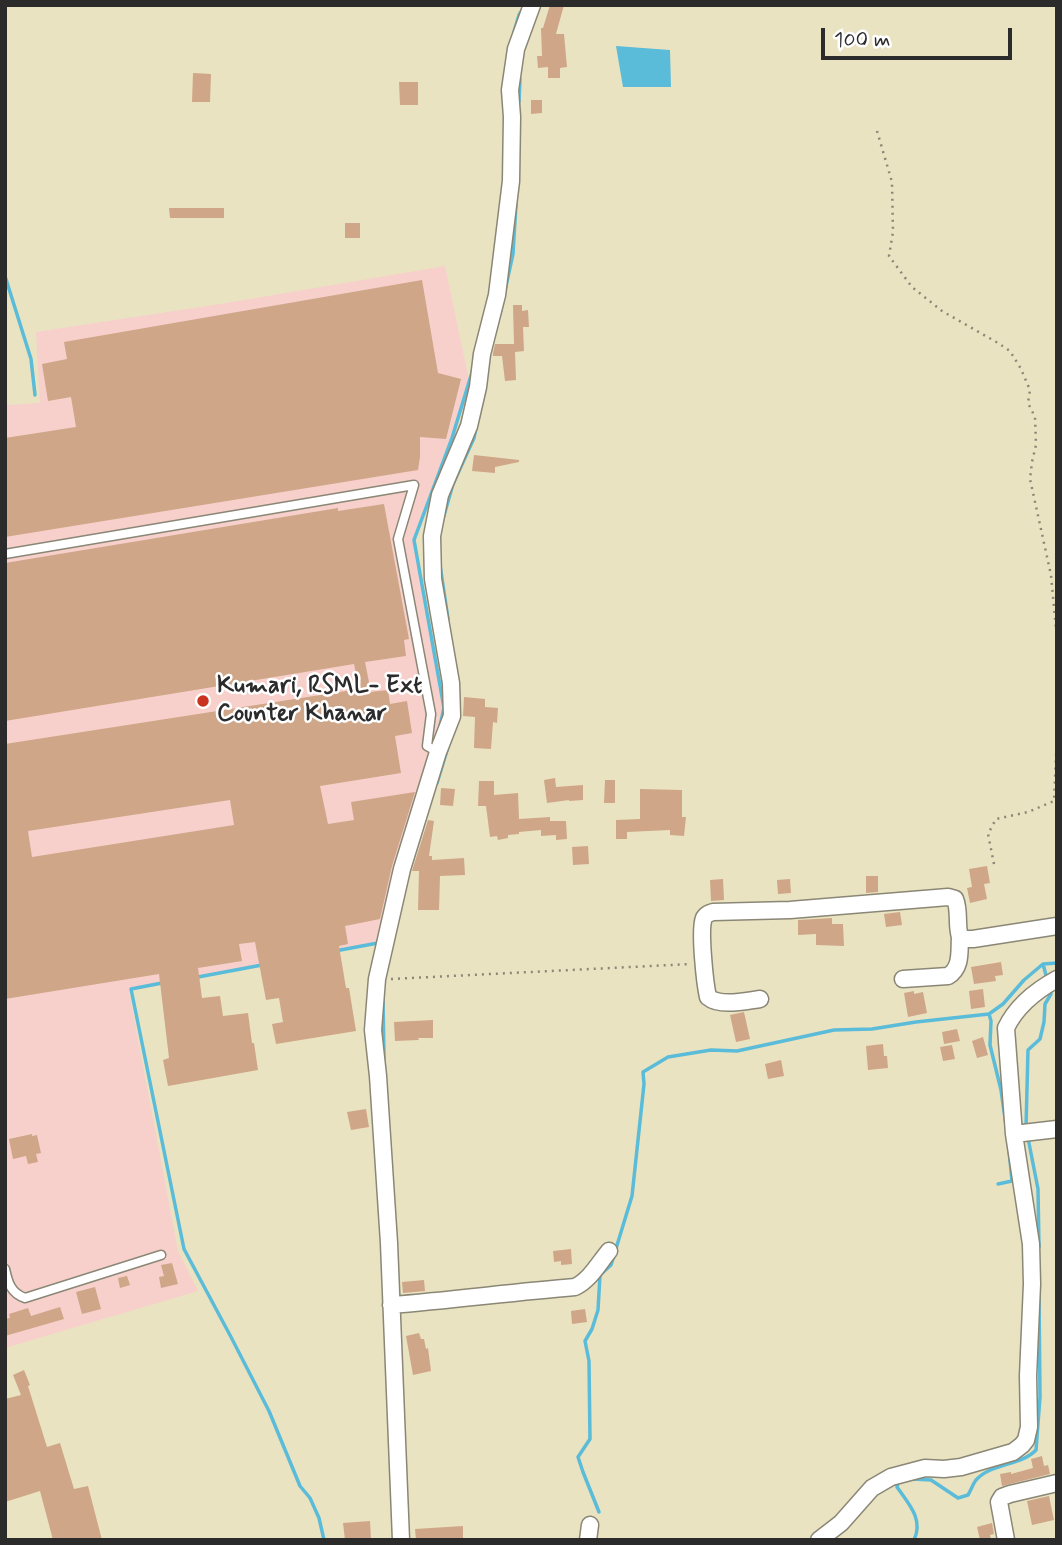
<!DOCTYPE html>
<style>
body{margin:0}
#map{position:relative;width:1062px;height:1545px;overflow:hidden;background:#eae3c1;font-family:Mynerve,sans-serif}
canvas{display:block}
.frame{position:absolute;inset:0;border:7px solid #2b2b2b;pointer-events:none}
.scale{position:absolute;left:821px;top:28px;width:191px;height:32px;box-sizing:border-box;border:4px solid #2b2b2b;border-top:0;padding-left:9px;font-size:21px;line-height:24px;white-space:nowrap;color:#2b2b2b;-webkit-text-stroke:5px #fff;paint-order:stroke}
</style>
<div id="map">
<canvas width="1062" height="1545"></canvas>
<div class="frame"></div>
<div class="scale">100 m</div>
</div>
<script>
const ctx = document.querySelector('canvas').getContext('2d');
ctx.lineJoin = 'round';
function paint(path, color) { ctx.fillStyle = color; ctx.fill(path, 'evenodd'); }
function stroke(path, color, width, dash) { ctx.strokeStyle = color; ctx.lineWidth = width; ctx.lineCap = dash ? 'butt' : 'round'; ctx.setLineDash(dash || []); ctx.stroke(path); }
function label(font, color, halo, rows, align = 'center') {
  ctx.font = font + ' Mynerve,sans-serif'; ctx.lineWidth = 5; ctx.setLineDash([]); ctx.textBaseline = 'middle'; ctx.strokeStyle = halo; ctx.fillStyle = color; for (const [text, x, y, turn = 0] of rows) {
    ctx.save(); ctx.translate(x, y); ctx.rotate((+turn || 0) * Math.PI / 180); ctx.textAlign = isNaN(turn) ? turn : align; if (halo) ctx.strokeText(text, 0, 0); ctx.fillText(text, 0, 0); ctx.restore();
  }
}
const built = new Path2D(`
 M 445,266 L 469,380 L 452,438 L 414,540 L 444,708 L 427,782 L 378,943 L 129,991 L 178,1251 L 198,1291 L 5,1348 L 5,405 L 40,403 L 36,332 L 220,304 Z`);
const water = new Path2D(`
 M 616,46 L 670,50 L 671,87 L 623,87 Z`);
const stream = new Path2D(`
 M 514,32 L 519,15 L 524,7
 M 519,102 L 520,79
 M 5,276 L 31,359 L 35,395
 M 500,314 L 513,254 L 516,204
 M 443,519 L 453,484 L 474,438 L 476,428
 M 440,565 L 448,619
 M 440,726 L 444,708 L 414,540 L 452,438 L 473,369
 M 437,783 L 448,747
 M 335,951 L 378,943
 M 1043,964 L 1047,979
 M 198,977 L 262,965
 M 162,983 L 131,989 L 184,1249 L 231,1337 L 269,1411 L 300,1486 L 310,1498 L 319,1518 L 324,1540
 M 383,996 L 384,1059
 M 989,1014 L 991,1021 L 990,1045 L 1001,1090 L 1006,1125
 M 1026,1127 L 1028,1050 L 1040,1039 L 1044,1022 L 1045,1004 L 1051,994 L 1050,990
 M 1028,1138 L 1038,1189 L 1039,1247
 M 998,1184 L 1012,1181 L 1009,1150
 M 912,1479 L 931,1480 L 958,1498 L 968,1495 C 971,1490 973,1484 976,1480 C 991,1463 1021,1466 1036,1450 L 1040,1397 L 1039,1293
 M 898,1483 L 897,1487 C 908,1503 924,1519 914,1540
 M 599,1512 L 583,1472 L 578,1457 L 590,1439 L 589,1361 L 585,1341 L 592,1329 L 598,1310 L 600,1275 L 611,1265 L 632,1196 L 644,1084 L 643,1072 L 668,1057 L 711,1050 L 737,1051 L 834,1030 L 872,1029 L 916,1022 L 989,1014 L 1003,1004 L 1024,980 L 1043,964 L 1057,963`);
const building = new Path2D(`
 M 550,5 L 564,5 L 556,34 L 564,34 L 567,67 L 560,68 L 560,78 L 548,78 L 548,67 L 538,68 L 537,56 L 542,56 L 541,28 L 543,28 Z
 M 193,73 L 211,74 L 210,102 L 192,102 Z
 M 399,82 L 418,82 L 418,105 L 400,105 Z
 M 531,100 L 542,100 L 542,113 L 531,114 Z
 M 169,208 L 224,208 L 224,218 L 170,218 Z
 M 345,223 L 360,223 L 360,238 L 345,238 Z
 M 422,280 L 438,373 L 461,379 L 446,439 L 420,437 L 420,457 L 418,470 L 5,537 L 5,438 L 76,427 L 71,397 L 48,401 L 42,364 L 67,359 L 64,342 Z
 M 513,305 L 522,305 L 522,311 L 528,310 L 529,327 L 523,327 L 524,351 L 515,352 L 516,380 L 505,381 L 502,356 L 493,356 L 493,353 L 495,344 L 514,344 Z
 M 474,455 L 519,460 L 519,462 L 495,467 L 495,473 L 472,471 Z
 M 384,504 L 409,639 L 404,640 L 406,656 L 365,662 L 371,692 L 388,690 L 390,704 L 407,701 L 412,733 L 395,736 L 401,773 L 320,786 L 328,824 L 354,820 L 351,802 L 415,792 L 392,866 L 380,919 L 345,926 L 348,944 L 339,946 L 346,988 L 349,988 L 356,1031 L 276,1044 L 272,1024 L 283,1022 L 279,998 L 266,1000 L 255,942 L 239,944 L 242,961 L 198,968 L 202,998 L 220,996 L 223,1016 L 248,1013 L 252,1043 L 254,1043 L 258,1070 L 168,1086 L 163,1060 L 169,1058 L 159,974 L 5,999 L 5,744 L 359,689 L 354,664 L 5,721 L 5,563 L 338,508 L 338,511 ZM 230,800 L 234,825 L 32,857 L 28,831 Z
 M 464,697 L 485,699 L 485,707 L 498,708 L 497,723 L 493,722 L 491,749 L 474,748 L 475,717 L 463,716 Z
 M 555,778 L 556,787 L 583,785 L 583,800 L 569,801 L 569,800 L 547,803 L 544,780 Z
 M 605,780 L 615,780 L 615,803 L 604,803 Z
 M 479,781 L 494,781 L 494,795 L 518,793 L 519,819 L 550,817 L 550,821 L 566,821 L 567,839 L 556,840 L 556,835 L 541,836 L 541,830 L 519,832 L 519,834 L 508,835 L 508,838 L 498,840 L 497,836 L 490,837 L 486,806 L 478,806 Z
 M 441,788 L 455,789 L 453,806 L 440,805 Z
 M 640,789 L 682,790 L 682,817 L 686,817 L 684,836 L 670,835 L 670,830 L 627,832 L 627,839 L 616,839 L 616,820 L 640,819 Z
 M 428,820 L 434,821 L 429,856 L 432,856 L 432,860 L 464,858 L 465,875 L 440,876 L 439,910 L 418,910 L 419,871 L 412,871 Z
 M 588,846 L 589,864 L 573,865 L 572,847 Z
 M 987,866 L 990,883 L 984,884 L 987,899 L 970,903 L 967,888 L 972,887 L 969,869 Z
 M 866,876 L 878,876 L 878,892 L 866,893 Z
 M 723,879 L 724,900 L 711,901 L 710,880 Z
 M 790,879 L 791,893 L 778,894 L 777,880 Z
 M 900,912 L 902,925 L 886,927 L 884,914 Z
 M 832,918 L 832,924 L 843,924 L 844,946 L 816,945 L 816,934 L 798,935 L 798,920 Z
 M 1001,962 L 1003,975 L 995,976 L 996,981 L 974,984 L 971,967 Z
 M 983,989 L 985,1007 L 971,1009 L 969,991 Z
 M 914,991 L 914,994 L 923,992 L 927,1013 L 908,1017 L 904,993 Z
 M 744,1012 L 750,1039 L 736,1042 L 730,1015 Z
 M 433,1020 L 433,1038 L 418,1038 L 419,1040 L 395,1041 L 394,1022 Z
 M 957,1029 L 960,1041 L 944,1044 L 942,1032 Z
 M 983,1037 L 988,1055 L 977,1058 L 972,1041 Z
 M 883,1044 L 884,1056 L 887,1056 L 888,1068 L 868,1070 L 866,1046 Z
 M 952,1045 L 955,1059 L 943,1061 L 940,1047 Z
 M 781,1060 L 784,1076 L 768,1079 L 765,1064 Z
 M 366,1109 L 369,1127 L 351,1130 L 347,1112 Z
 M 32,1134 L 32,1136 L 37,1135 L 41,1153 L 36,1154 L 38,1162 L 28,1164 L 26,1156 L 13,1159 L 9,1139 Z
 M 571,1249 L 572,1264 L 561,1265 L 561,1261 L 554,1262 L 553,1251 Z
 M 172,1263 L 178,1284 L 161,1288 L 159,1277 L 164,1276 L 161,1265 Z
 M 127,1276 L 130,1285 L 120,1288 L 118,1278 Z
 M 424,1280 L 425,1291 L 403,1293 L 402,1282 Z
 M 95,1287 L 101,1309 L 82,1314 L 76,1292 Z
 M 60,1307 L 64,1319 L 5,1336 L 5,1319 L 10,1318 L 9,1314 L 28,1308 L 31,1316 Z
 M 585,1309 L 587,1322 L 572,1324 L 571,1311 Z
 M 419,1333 L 421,1339 L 424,1339 L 426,1349 L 428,1348 L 431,1371 L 413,1375 L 406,1336 Z
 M 24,1370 L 30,1385 L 28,1386 L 47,1447 L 60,1443 L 74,1489 L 88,1486 L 102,1540 L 53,1540 L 40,1491 L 5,1502 L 5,1399 L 21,1395 L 13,1375 Z
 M 1042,1456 L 1044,1466 L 1048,1465 L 1050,1474 L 1002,1486 L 1000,1474 L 1011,1472 L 1011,1474 L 1033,1468 L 1031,1459 Z
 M 1049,1496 L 1054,1520 L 1032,1525 L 1027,1501 Z
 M 370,1521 L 371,1540 L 345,1540 L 343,1523 Z
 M 992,1523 L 994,1534 L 990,1535 L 991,1540 L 980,1540 L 977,1527 Z
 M 463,1526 L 463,1540 L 416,1540 L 415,1529 Z`);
const path = new Path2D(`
 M 877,131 L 892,182 L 893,232 L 889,256 L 912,287 L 942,311 L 998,343 L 1010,351 L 1021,369 L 1030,390 L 1028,403 L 1035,417 L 1036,445 L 1032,462 L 1030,479 L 1051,575 L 1057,640
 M 994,864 L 988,834 L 996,819 L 1028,812 L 1054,801 L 1057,735
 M 391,979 L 691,964`);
const service = new Path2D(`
 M 5,554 L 414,485 L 398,539 L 431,714 L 427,746 L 438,752
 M 5,1269 C 8,1283 11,1293 25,1298 L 161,1255`);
const minor = new Path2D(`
 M 903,979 L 948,976 C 962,968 959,951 960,937
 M 760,999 C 745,1001 720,1007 708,997 C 705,984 699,929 704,918 C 707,913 708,914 713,912 L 790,910 L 948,897 L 955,899 C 960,911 956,925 960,937 L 964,939 L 973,939 L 1057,926
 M 1014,1134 L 1057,1129
 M 391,1305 C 453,1300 514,1292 575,1287 C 590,1280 599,1263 609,1251
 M 401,1540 L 389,1243 L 378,1076 L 373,1030 L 377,979 L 402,869 L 438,752 L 452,716 L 451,683 L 433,579 L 432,536 L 440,495 L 469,426 L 478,387 L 482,354 L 497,295 L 511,181 L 512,117 L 510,90 L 516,49 L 532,5
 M 588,1540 L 590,1525
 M 819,1540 L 841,1523 L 872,1488 L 891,1477 L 925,1468 L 944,1469 L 961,1467 L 1013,1452 L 1022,1445 L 1026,1440 L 1029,1427 L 1028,1376 L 1032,1284 L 1031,1244 L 1014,1134 L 1006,1028 C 1016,1007 1037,990 1057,979
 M 1006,1540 L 999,1502 L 1002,1497 L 1010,1494 L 1057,1483`);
const markers = [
 [203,701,7,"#c8321e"]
];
const poiNames = [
 ["Kumari, RSML- Ext",217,687],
 ["Counter Khanar",217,715]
];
paint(built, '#f7d0cb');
paint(water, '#5abcd9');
stroke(stream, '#5abcd9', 3.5);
paint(building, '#cfa687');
stroke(service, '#8a8776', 11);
stroke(minor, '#8a8776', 19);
stroke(path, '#8a8776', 2.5, [2, 5]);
stroke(service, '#fff', 8);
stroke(minor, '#fff', 16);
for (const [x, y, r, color] of markers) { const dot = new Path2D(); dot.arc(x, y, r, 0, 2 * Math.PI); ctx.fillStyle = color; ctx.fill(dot); stroke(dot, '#fff', 2.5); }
label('bold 24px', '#2b2b2b', '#fff', poiNames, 'left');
</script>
